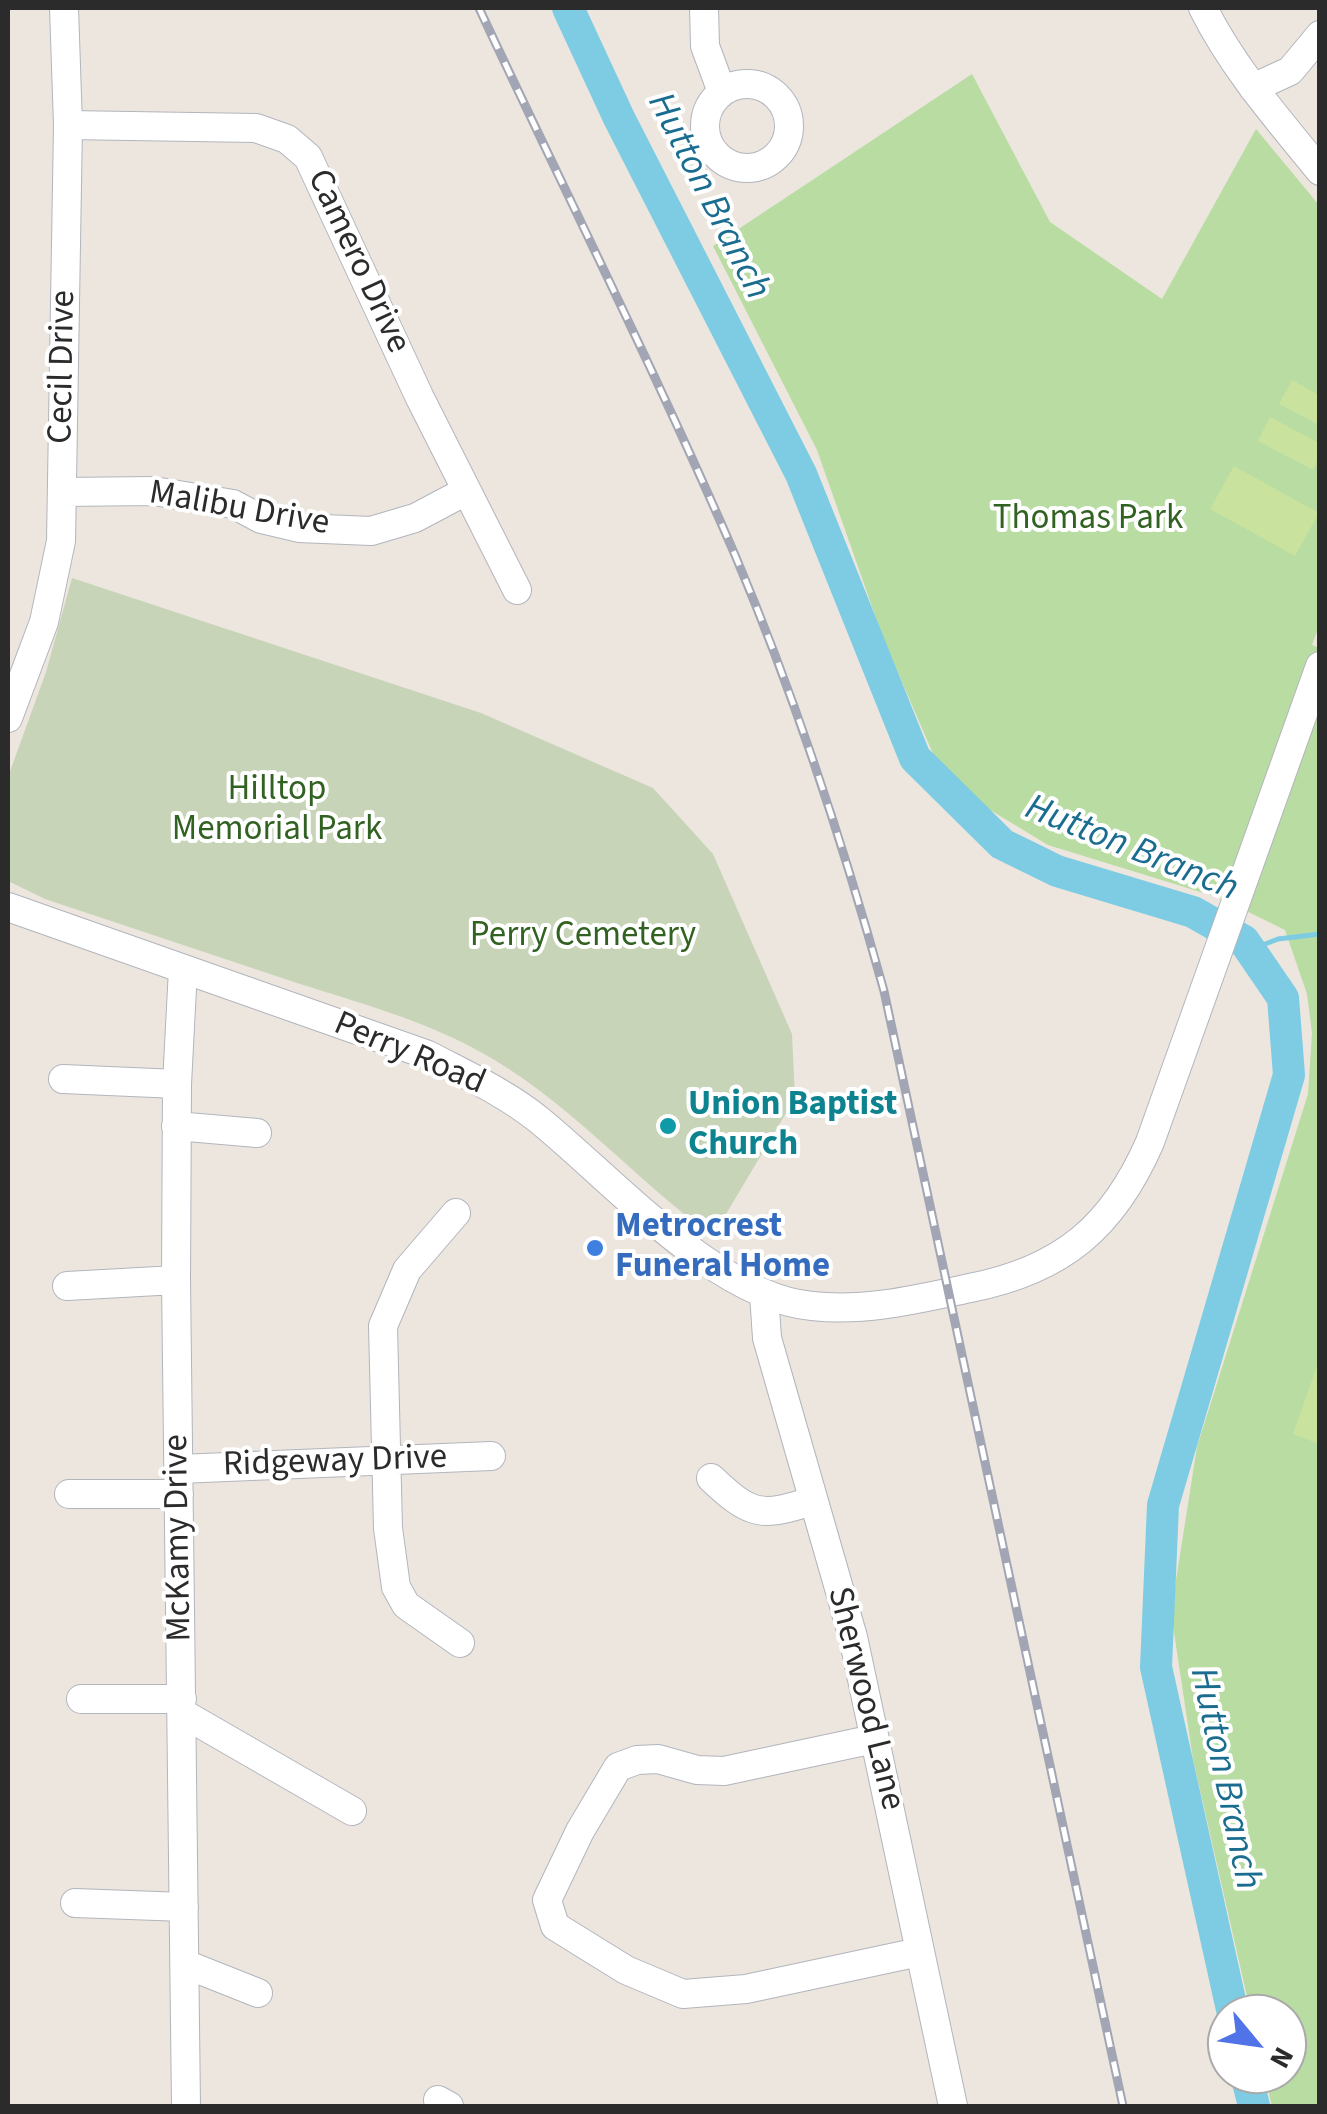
<!DOCTYPE html>
<style>
body{margin:0}
#map{position:relative;width:1327px;height:2114px;overflow:hidden;background:#ece6df;font-family:"Source Sans 3",sans-serif}
canvas{display:block}
.frame{position:absolute;inset:0;border:10px solid #2b2b2b;pointer-events:none}
.north{position:absolute;left:1207px;top:1994px;width:100px;height:100px;box-sizing:border-box;background:#fff;border:2px solid #aaa;border-radius:50%;rotate:119deg;font-size:28px;font-weight:700;line-height:40px;text-align:center;color:#2b2b2b}
.north::after{content:'';display:block;margin:auto;width:35px;height:45px;background:#5073e8;clip-path:polygon(50% 0,100% 100%,50% 72%,0 100%)}
</style>
<div id="map">
<canvas width="1327" height="2114"></canvas>
<div class="frame"></div>
<div class="north">N</div>
</div>
<script>
const ctx = document.querySelector('canvas').getContext('2d');
ctx.lineJoin = 'round';
function paint(path, color) { ctx.fillStyle = color; ctx.fill(path, 'evenodd'); }
function stroke(path, color, width, dash) { ctx.strokeStyle = color; ctx.lineWidth = width; ctx.lineCap = dash ? 'butt' : 'round'; ctx.setLineDash(dash || []); ctx.stroke(path); }
function label(font, color, halo, rows, align = 'center') {
  ctx.font = font + ' "Source Sans 3",sans-serif'; ctx.lineWidth = 8; ctx.setLineDash([]); ctx.textBaseline = 'middle'; ctx.strokeStyle = halo; ctx.fillStyle = color; for (const [text, x, y, turn = 0] of rows) {
    ctx.save(); ctx.translate(x, y); ctx.rotate((+turn || 0) * Math.PI / 180); ctx.textAlign = isNaN(turn) ? turn : align; if (halo) ctx.strokeText(text, 0, 0); ctx.fillText(text, 0, 0); ctx.restore();
  }
}
const green = new Path2D(`
 M 972,74 L 1050,222 L 1162,299 L 1256,129 L 1319,205 L 1320,623 L 1312,645 L 1320,648 L 1319,2106 L 1272,2106 L 1264,2074 L 1287,2074 L 1287,2014 L 1251,2014 L 1193,1759 L 1171,1612 L 1197,1447 L 1308,1094 L 1312,1033 L 1307,994 L 1285,930 L 1220,898 L 1048,845 L 982,805 L 934,756 L 883,638 L 817,450 L 713,246 Z`);
const cemetery = new Path2D(`
 M 72,578 L 481,713 L 653,788 L 713,854 L 792,1034 L 795,1098 L 713,1236 C 631,1177 566,1097 475,1049 C 420,1019 356,1002 297,983 C 213,955 129,927 45,899 L 8,881 L 8,777 L 46,672 Z`);
const pitch = new Path2D(`
 M 1292,380 L 1319,395 L 1319,425 L 1279,404 Z
 M 1270,417 L 1319,443 L 1319,457 L 1313,470 L 1258,441 Z
 M 1234,466 L 1319,513 L 1295,556 L 1210,509 Z
 M 1319,1360 L 1319,1444 L 1293,1434 Z`);
const stream = new Path2D(`
 M 1250,950 L 1278,939 L 1320,934`);
const river = new Path2D(`
 M 568,8 L 619,118 L 801,474 L 915,758 L 1002,844 L 1057,871 L 1193,912 L 1244,941 L 1283,998 L 1289,1075 L 1163,1505 L 1156,1667 L 1233,2014
 M 1246,2074 L 1254,2106`);
const minor = new Path2D(`
 M 704,8 L 705,46 L 722,92
 M 1203,8 C 1233,68 1277,118 1320,171
 M705 126a42 42 0 1 1 84 0a42 42 0 1 1-84 0Z
 M 1253,88 L 1290,71 L 1320,35
 M 68,125 L 256,128 L 287,139 L 308,157 L 420,398 L 517,590
 M 62,492 L 154,491 L 233,504 L 261,519 L 299,528 L 371,531 L 415,518 L 466,491
 M 8,718 L 44,622 L 61,541 L 68,125 L 64,8
 M 8,907 L 428,1055 C 466,1075 506,1093 539,1120 C 613,1180 716,1297 812,1306 C 866,1312 918,1299 970,1288 C 1062,1270 1113,1227 1150,1142 L 1320,666
 M 183,969 L 177,1084 L 176,1280 L 186,2106
 M 63,1079 L 177,1084
 M 176,1126 L 257,1133
 M 456,1213 L 407,1270 L 383,1326 L 388,1528 L 396,1587 L 406,1605 L 460,1643
 M 67,1286 L 176,1280
 M 764,1294 L 767,1338 L 853,1637 L 953,2106
 M 179,1469 L 491,1456
 M 711,1478 C 750,1515 761,1518 811,1501
 M 69,1494 L 179,1494
 M 81,1699 L 182,1699
 M 182,1713 L 352,1811
 M 874,1739 L 724,1771 L 697,1770 L 658,1759 L 637,1760 L 618,1767 L 580,1831 L 547,1900 L 555,1926 L 626,1970 L 683,1994 L 746,1989 L 919,1952
 M 75,1903 L 184,1907
 M 185,1964 L 258,1993
 M 438,2100 L 449,2106`);
const rail = new Path2D(`
 M 479,8 C 564,190 655,370 735,555 C 795,697 843,843 884,991 L 1123,2106`);
const markers = [
 [668,1126,10,"#0f9aa8"],
 [595,1248,10,"#3f7fe0"]
];
const streetNames = [
 ["Camero Drive",357,262,65],
 ["Cecil Drive",64,367,-89],
 ["Malibu Drive",239,510,10],
 ["Perry Road",409,1055,23],
 ["Ridgeway Drive",335,1463,-2],
 ["McKamy Drive",180,1538,-91],
 ["Sherwood Lane",864,1699,76]
];
const parkNames = [
 ["Thomas Park",1088,520],
 ["Hilltop",277,791],
 ["Memorial Park",277,831],
 ["Perry Cemetery",583,937]
];
const cultureNames = [
 ["Union Baptist",688,1106],
 ["Church",688,1146]
];
const shopNames = [
 ["Metrocrest",615,1228],
 ["Funeral Home",615,1268]
];
const waterNames = [
 ["Hutton Branch",707,197,63],
 ["Hutton Branch",1131,850,22],
 ["Hutton Branch",1223,1779,78]
];
paint(green, '#b8dca1');
paint(cemetery, '#c7d4b8');
paint(pitch, '#c9e39e');
stroke(stream, '#7dcce3', 5);
stroke(river, '#7dcce3', 32);
stroke(minor, '#b3b5bd', 30);
stroke(minor, '#fff', 28);
stroke(rail, '#a2a6b4', 9);
stroke(rail, '#fff', 5, [15]);
for (const [x, y, r, color] of markers) { const dot = new Path2D(); dot.arc(x, y, r, 0, 2 * Math.PI); ctx.fillStyle = color; ctx.fill(dot); stroke(dot, '#fff', 4); }
label('35px', '#2b2b2b', '#fff', streetNames);
label('35px', '#326222', '#fff', parkNames);
label('bold 35px', '#0d838f', '#fff', cultureNames, 'left');
label('bold 35px', '#366cbe', '#fff', shopNames, 'left');
label('italic 38px', '#1b6d90', '#fff', waterNames);
</script>
